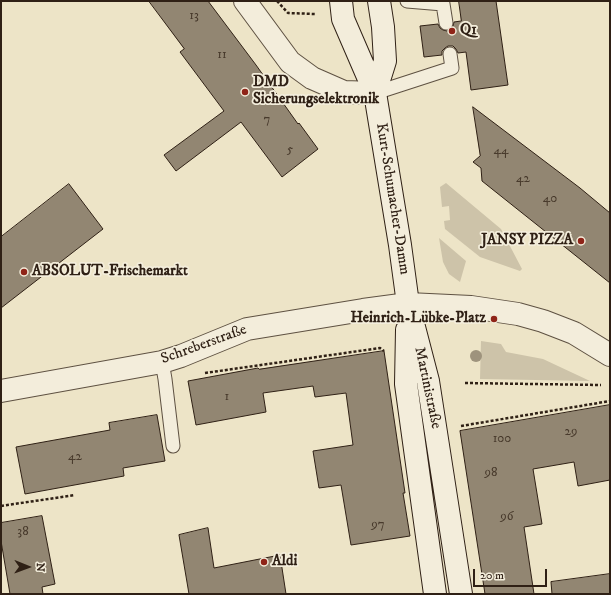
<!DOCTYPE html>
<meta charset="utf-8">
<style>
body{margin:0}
#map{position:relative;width:611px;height:595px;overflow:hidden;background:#ede4c7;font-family:"IM FELL DW Pica",serif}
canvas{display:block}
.frame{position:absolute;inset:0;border:2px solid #2f2015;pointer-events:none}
.north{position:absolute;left:8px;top:547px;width:40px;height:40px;-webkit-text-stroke:3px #f3eddb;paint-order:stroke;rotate:91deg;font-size:11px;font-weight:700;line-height:16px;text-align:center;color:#2f2015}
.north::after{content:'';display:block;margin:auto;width:14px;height:18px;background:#2f2015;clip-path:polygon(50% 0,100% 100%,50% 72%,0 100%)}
.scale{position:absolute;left:473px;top:569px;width:74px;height:18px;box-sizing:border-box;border:2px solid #2f2015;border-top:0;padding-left:5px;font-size:12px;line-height:14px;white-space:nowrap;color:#2f2015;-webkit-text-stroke:3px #f3eddb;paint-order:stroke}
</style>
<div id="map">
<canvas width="611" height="595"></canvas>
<div class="frame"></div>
<div class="north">N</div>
<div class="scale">20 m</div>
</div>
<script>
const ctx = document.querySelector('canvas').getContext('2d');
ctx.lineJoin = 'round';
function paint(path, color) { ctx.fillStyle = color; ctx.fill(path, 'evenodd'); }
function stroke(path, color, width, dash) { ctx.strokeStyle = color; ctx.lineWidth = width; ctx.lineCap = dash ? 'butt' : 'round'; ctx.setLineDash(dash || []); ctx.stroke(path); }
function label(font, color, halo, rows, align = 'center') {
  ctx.font = font + ' "IM FELL DW Pica",serif'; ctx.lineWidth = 3.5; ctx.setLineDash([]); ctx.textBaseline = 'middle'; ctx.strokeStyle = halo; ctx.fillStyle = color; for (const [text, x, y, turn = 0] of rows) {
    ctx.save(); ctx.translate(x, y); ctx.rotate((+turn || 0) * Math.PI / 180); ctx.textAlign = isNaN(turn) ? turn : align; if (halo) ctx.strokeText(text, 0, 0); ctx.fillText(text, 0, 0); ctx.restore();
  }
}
const green = new Path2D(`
 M 446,183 L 501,229 L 522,269 L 520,271 L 480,257 L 445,229 L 444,221 L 450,220 L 449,206 L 442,207 L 440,187 Z
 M 439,238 L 466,261 L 460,282 L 449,274 L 443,262 Z
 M 481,341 L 501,344 L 506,352 L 543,359 L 590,381 L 480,379 Z`);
const building = new Path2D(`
 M 149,1 L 208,1 L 256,65 L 298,124 L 299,123 L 318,149 L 282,177 L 241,122 L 176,171 L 164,155 L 224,111 L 180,52 L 184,49 Z
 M 459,1 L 496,1 L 508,85 L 471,90 L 466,52 L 458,53 L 456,49 L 453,46 L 448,46 L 445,48 L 442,51 L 442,55 L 424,57 L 420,26 L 438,24 L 440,28 L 443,30 L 447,31 L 451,29 L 453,26 L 454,22 L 461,21 Z
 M 473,107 L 580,188 L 610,213 L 610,283 L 482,181 L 481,168 L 473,162 L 480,156 Z
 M 69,184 L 103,229 L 1,308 L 1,237 Z
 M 384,351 L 405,493 L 403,493 L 410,536 L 351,545 L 341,485 L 319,488 L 313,451 L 353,445 L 346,393 L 315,397 L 313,386 L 263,393 L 266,412 L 196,425 L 188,381 L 258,368 L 259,369 Z
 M 610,405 L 610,480 L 578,486 L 574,462 L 533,469 L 542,524 L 524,527 L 534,594 L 485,594 L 460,431 Z
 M 157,415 L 165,461 L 123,468 L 124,476 L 25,494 L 16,447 L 110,430 L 109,423 Z
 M 42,516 L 55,584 L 42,587 L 43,594 L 10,594 L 1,541 L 1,523 Z
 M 208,528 L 214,568 L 280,555 L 286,594 L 189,594 L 179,535 Z
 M 610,574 L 610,594 L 552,594 L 551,582 Z`);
const path = new Path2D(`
 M 277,1 L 288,13 L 315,14
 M 205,373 L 380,348 L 384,351
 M 465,383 L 601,385
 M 461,426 L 610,401
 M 1,506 L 75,495`);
const service = new Path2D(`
 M 407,1 L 443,4 L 446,23
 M 375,93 L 452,68 L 450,54
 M 162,362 L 165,379 L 173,446`);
const minor = new Path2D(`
 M 245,1 L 290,62 L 312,78 L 344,92 L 375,93
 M 1,391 L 162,362 L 181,356 L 247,329 L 363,310 L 408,304 L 471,307 L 518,314 L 543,321 L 574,333 L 610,355`);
const secondary = new Path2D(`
 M 341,1 L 343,19 L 375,93 L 400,245 L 408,304 L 428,381 L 461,594
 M 375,93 L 385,61 L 383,27 L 379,1
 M 407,330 L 406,384 L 435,594`);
const trees = [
 [476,356]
];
const markers = [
 [452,31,4,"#8f2418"],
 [245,92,4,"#8f2418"],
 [581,241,4,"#8f2418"],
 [24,272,4,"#8f2418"],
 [494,319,4,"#8f2418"],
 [264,562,4,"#8f2418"]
];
const numberNames = [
 ["13",194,16],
 ["11",222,55],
 ["7",267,120],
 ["5",290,150],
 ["44",501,151],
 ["42",523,179],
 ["40",550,199],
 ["1",227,397],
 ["29",571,432],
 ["100",502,439],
 ["42",75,457],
 ["98",491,473],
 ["96",507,517],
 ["97",378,525],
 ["38",23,532]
];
const poiNames = [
 ["Q1",460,31],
 ["DMD",253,83],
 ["Sicherungselektronik",253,100],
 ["JANSY PIZZA",573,241,"right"],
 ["ABSOLUT-Frischemarkt",32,272],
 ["Heinrich-Lübke-Platz",486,319,"right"],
 ["Aldi",272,562]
];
const streetNames = [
 ["Kurt-Schumacher-Damm",392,199,81],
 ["Schreberstraße",204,345,-20],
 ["Martinistraße",427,388,78]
];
paint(green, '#cdc3a9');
paint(building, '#928672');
stroke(building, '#2f2015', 1);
stroke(service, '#5e5142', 15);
stroke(minor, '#5e5142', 24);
stroke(secondary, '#2f2015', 24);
stroke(path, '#2f2015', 2.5, [3, 2]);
stroke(service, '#f3eddb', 13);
stroke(minor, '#f3eddb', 22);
stroke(secondary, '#f3eddb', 22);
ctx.fillStyle = '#9e937d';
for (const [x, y] of trees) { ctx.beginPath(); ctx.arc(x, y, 6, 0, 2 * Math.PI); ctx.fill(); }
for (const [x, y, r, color] of markers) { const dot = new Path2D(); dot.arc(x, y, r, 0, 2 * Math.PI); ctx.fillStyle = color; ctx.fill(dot); stroke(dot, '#f3eddb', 1.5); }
label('13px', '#483a2c', null, numberNames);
label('bold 15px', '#2f2015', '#f3eddb', poiNames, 'left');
label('15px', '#2f2015', '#f3eddb', streetNames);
</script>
